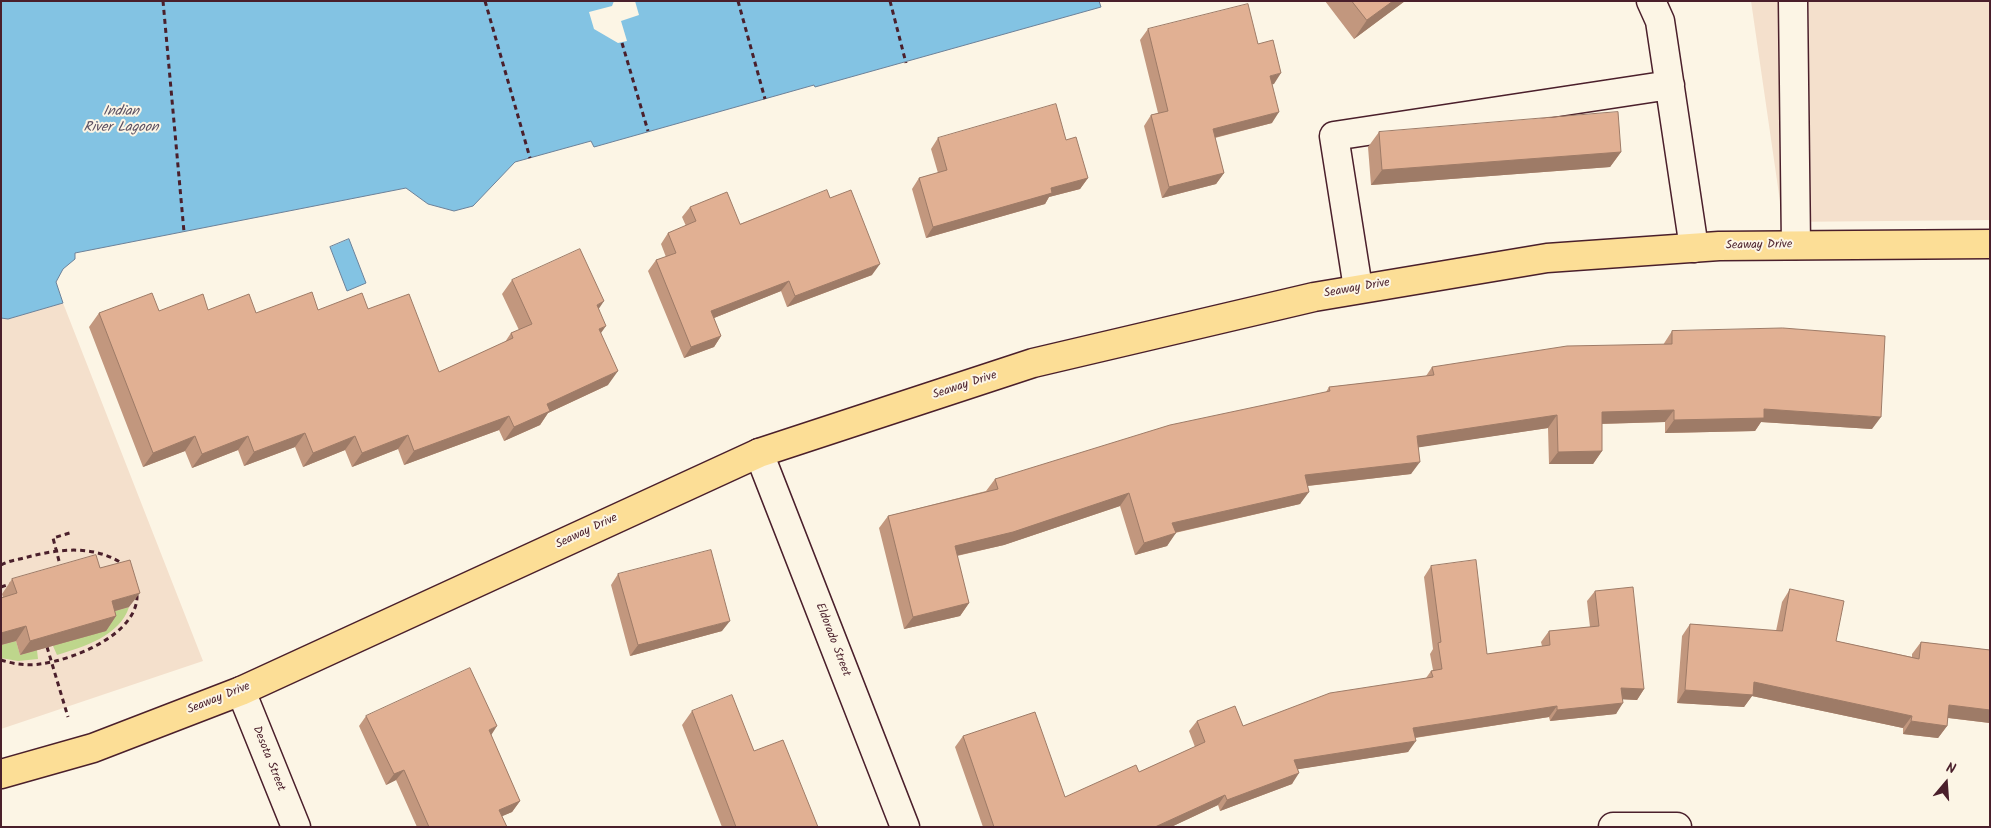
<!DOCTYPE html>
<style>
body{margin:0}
#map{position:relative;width:1991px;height:828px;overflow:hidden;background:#fcf5e5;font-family:Kalam,sans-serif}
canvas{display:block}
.frame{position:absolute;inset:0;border:2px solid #4a1f2b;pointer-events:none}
.north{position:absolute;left:1921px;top:758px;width:50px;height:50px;-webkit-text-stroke:4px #fcf5e5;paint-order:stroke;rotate:18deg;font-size:14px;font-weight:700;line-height:20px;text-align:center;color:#4a1f2b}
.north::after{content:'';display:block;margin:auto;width:18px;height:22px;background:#4a1f2b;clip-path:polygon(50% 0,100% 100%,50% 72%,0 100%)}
</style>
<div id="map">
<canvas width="1991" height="828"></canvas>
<div class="frame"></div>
<div class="north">N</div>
</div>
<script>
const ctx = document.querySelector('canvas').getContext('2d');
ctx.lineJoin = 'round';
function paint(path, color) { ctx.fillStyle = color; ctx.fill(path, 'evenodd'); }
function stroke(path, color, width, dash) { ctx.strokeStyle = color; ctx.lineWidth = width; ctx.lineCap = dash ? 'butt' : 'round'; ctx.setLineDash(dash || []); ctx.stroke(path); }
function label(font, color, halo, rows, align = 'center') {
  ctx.font = font + ' Kalam,sans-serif'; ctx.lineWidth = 4; ctx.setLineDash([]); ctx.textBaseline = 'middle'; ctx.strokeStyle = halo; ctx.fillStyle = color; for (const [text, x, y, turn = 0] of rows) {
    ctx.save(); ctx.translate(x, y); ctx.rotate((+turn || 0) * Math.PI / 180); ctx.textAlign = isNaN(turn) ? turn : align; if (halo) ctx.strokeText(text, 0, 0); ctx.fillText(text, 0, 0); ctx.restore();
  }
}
const built = new Path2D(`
 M 1751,1 L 1990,1 L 1990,220 L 1783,222 Z
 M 63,303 L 203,661 L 1,729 L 1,318 L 8,319 Z`);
const green = new Path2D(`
 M 129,607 C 120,636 83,647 57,655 L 53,646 L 101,615 Z
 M 16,641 L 20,655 L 37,650 L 38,659 L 18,661 L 1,658 L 1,645 Z`);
const water = new Path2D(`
 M 1,1 L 1099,1 L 1101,7 L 815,87 L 814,85 L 594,147 L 591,141 L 515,162 L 473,206 L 454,211 L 428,204 L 406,188 L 75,253 L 75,259 L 63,269 L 56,282 L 63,303 L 8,319 L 1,318 Z
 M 349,239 L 366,283 L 347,291 L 330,247 Z`);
const pier = new Path2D(`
 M 614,1 L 635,1 L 639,15 L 621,21 L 627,41 L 618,43 L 594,29 L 589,12 L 612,6 Z`);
const path = new Path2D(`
 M 163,1 L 184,232
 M 485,1 L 530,158
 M 738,1 L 765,99
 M 890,1 L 906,63
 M 622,43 L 648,131
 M 59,561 L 53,538 L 73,532
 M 1,565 C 8,561 16,560 24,558 C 57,549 93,544 123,564
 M 1,587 L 10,584
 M 47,647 L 68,717
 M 1,660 C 13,664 28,666 40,664 C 73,660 139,634 137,594`);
const minor = new Path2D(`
 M 1651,1 L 1660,21 L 1694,248
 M 1793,1 L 1796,245
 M 1358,288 L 1334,136 L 1670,85
 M 759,453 L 905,827
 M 241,691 L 296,827
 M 1613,827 L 1677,827`);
const major = new Path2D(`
 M 1,774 L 93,748 L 241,691 L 759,453 L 1033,363 L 1314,297 L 1547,258 L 1719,246 L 1990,244`);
const wall = new Path2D(`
 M 1325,1 L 1405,1 L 1354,39 Z
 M 1148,29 L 1258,44 L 1274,84 L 1272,84 L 1272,123 L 1215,138 L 1224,173 L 1216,184 L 1162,198 L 1144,126 L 1151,115 L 1158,113 L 1140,40 Z
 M 1379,132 L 1621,152 L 1610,167 L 1371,185 L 1368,147 Z
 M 938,138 L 1066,140 L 1088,178 L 1080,189 L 1049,197 L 1045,204 L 926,238 L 912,189 L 919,178 L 938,173 L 931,149 Z
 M 830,198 L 872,275 L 787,307 L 781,291 L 714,318 L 721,336 L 714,347 L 684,358 L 648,271 L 656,260 L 666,257 L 661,244 L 668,233 L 686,226 L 682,217 L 690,207 L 740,224 Z
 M 512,280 L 599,309 L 601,333 L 608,385 L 548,413 L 540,425 L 504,441 L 499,430 L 404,465 L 398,449 L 352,467 L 345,450 L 303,467 L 295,447 L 244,466 L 238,450 L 192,468 L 185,451 L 143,467 L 89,327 L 99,313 L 208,310 L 256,313 L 318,310 L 368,309 L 439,372 L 505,342 L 511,333 L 519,330 L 502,294 Z
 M 1672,331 L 1872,429 L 1761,422 L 1755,431 L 1665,433 L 1665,422 L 1602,424 L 1602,451 L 1593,464 L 1549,464 L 1548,428 L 1418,447 L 1411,474 L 1308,486 L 1300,504 L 1175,533 L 1167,546 L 1135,555 L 1120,506 L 1004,545 L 957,556 L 969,603 L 960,616 L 904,629 L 879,528 L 888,516 L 986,491 L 995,479 L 1326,392 L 1329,387 L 1426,376 L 1432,367 L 1663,345 Z
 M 1431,566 L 1487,654 L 1542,646 L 1541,642 L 1549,631 L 1590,627 L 1587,601 L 1595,591 L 1644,689 L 1637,700 L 1623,699 L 1616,714 L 1550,721 L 1549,717 L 1415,738 L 1408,752 L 1298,769 L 1292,784 L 1220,811 L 1218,805 L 1171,827 L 983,827 L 955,747 L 963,736 L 1065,797 L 1139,772 L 1195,747 L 1189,731 L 1197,721 L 1243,726 L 1426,678 L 1431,671 L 1433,670 L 1430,654 L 1433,649 L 1424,577 Z
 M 100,568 L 129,607 L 115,611 L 116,616 L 106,631 L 20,655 L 16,641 L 1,645 L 1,598 L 3,597 L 2,594 L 12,579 Z
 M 618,574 L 722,631 L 630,656 L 611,585 Z
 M 1790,589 L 1836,641 L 1912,657 L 1912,654 L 1921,642 L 1990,650 L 1990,723 L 1948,718 L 1947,726 L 1938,738 L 1903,734 L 1903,728 L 1752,696 L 1744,707 L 1677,703 L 1682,636 L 1690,624 L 1776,631 L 1782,602 Z
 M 692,711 L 754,751 L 818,827 L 722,827 L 682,725 Z
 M 366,716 L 491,735 L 520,801 L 512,812 L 502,816 L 507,827 L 417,827 L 396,780 L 386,785 L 359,726 Z`);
const shadedWall = new Path2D(`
 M 1393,1 L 1405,1 L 1354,39 L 1367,20 Z
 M 1281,73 L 1274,84 L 1263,87 L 1270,76 Z
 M 1279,112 L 1272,123 L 1205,140 L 1213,129 Z
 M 1621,152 L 1610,167 L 1371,185 L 1382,170 Z
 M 1224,173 L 1216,184 L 1162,198 L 1169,187 Z
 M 1088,178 L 1080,189 L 1049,197 L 1045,204 L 926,238 L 933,227 L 1051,188 Z
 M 880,264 L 872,275 L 787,307 L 795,296 Z
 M 789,281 L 781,291 L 704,322 L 711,311 Z
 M 604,301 L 594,316 L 597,305 Z
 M 606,326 L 596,340 L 599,329 Z
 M 721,336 L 714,347 L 684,358 L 691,347 Z
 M 618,371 L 608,385 L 548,413 L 540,425 L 504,441 L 514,427 L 547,404 Z
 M 1764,409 L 1881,417 L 1872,429 L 1761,422 L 1755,431 L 1665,433 L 1674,420 Z
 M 1674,410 L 1665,422 L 1593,424 L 1602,412 Z
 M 1557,415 L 1548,428 L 1408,449 L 1417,436 Z
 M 509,416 L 499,430 L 404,465 L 414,451 Z
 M 305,433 L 295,447 L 244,466 L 254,452 Z
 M 408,435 L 398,449 L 352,467 L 362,453 Z
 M 195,436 L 185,451 L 143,467 L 153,453 Z
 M 248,436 L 238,450 L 192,468 L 202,454 Z
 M 355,436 L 345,450 L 303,467 L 313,453 Z
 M 1602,451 L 1593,464 L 1549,464 L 1558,452 Z
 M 1420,462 L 1411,474 L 1297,487 L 1305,475 Z
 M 1309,492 L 1300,504 L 1164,535 L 1172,523 Z
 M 1129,493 L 1120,506 L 1004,545 L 946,558 L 955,546 Z
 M 1176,533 L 1167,546 L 1135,555 L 1144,543 Z
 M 140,593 L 129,607 L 101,615 L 112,601 Z
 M 969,603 L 960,616 L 904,629 L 913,617 Z
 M 116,616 L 106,631 L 20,655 L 30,641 Z
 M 730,621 L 722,631 L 630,656 L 638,645 Z
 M 26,626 L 16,641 L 1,645 L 1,633 Z
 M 1754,682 L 1912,716 L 1903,728 L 1752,696 L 1744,707 L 1677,703 L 1685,690 Z
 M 1621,688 L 1644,689 L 1637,700 L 1614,699 Z
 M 1623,703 L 1616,714 L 1550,721 L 1557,710 Z
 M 1949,705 L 1990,710 L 1990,723 L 1941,717 Z
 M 1557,706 L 1549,717 L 1406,739 L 1413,728 Z
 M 1911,721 L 1947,726 L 1938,738 L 1903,734 Z
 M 497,726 L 490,737 L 489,730 Z
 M 1416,741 L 1408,752 L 1287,771 L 1294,760 Z
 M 404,770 L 396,780 L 386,785 L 394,774 Z
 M 1299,773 L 1292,784 L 1220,811 L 1227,800 Z
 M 1225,795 L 1218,805 L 1171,827 L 1155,827 Z
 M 520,801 L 512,812 L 491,821 L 499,810 Z`);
const building = new Path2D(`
 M 1352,1 L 1393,1 L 1367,20 Z
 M 1248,4 L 1258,44 L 1273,40 L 1281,73 L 1270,76 L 1279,112 L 1213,129 L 1224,173 L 1169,187 L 1151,115 L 1168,111 L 1148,29 Z
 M 1056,104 L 1066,140 L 1076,137 L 1088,178 L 1051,188 L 1052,193 L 933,227 L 919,178 L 947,170 L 938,138 Z
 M 1618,112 L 1621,152 L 1382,170 L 1379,132 Z
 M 827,190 L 830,198 L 851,190 L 880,264 L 795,296 L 789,281 L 711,311 L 721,336 L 691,347 L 656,260 L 676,253 L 668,233 L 696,221 L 690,207 L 727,192 L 740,224 Z
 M 580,249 L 604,301 L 597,305 L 606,326 L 599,329 L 618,371 L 547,404 L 550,411 L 514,427 L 509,416 L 414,451 L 408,435 L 362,453 L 355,436 L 313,453 L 305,433 L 254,452 L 248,436 L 202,454 L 195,436 L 153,453 L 99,313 L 152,293 L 159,311 L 203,294 L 208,310 L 249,294 L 256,313 L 312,292 L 318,310 L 362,293 L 368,309 L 409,294 L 439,372 L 513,338 L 511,333 L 532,324 L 512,280 Z
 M 1783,328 L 1885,336 L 1881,417 L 1764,409 L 1764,418 L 1674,420 L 1674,410 L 1602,412 L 1602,451 L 1558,452 L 1557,415 L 1417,436 L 1420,462 L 1305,475 L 1309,492 L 1172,523 L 1176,533 L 1144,543 L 1129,493 L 1013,532 L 955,546 L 969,603 L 913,617 L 888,516 L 998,489 L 995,479 L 1170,425 L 1330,391 L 1329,387 L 1434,375 L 1432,367 L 1567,346 L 1672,344 L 1672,331 Z
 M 711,550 L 730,621 L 638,645 L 618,574 Z
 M 96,555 L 100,568 L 130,560 L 140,593 L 112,601 L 116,616 L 30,641 L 26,626 L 1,633 L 1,598 L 17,593 L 12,579 Z
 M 1476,560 L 1487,654 L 1550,645 L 1549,631 L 1599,626 L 1595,591 L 1633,587 L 1644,689 L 1621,688 L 1623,703 L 1557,710 L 1557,706 L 1413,728 L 1416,741 L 1294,760 L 1299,773 L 1227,800 L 1225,795 L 1155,827 L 994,827 L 963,736 L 1035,712 L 1065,797 L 1136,765 L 1139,772 L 1205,742 L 1197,721 L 1235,706 L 1243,726 L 1330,693 L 1433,677 L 1431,671 L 1442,669 L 1438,643 L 1441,642 L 1431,566 Z
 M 1790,589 L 1844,601 L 1836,641 L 1919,659 L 1921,642 L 1990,650 L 1990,710 L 1949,705 L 1947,726 L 1911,721 L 1912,716 L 1754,682 L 1753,695 L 1685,690 L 1690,624 L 1782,631 Z
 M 470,668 L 497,726 L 489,730 L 520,801 L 499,810 L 507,827 L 429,827 L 404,770 L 394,774 L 366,716 Z
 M 732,695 L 754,751 L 783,740 L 818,827 L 736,827 L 692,711 Z`);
const streetNames = [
 ["Seaway Drive",1759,246,-1],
 ["Seaway Drive",1357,289,-10],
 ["Seaway Drive",965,386,-18],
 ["Seaway Drive",587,532,-25],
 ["Eldorado Street",832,640,69],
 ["Seaway Drive",219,699,-22],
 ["Desota Street",268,759,68]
];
const waterNames = [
 ["Indian",121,113],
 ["River Lagoon",121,129]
];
paint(built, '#f4e0cc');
paint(green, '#bed68c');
paint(water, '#83c3e3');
stroke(water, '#6c8199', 1);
paint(pier, '#fcf5e5');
stroke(minor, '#4a1f2b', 31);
stroke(major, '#4a1f2b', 31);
stroke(path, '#4a1f2b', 3, [5, 4]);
stroke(minor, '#fcf5e5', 28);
stroke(major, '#fcde96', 28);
paint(wall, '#c2977e');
paint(shadedWall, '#9e7b67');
paint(building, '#e1b093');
stroke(building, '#9e7b67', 1);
label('12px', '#4a1f2b', '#fcf5e5', streetNames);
label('italic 14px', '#5b5062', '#fcf5e5', waterNames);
</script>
